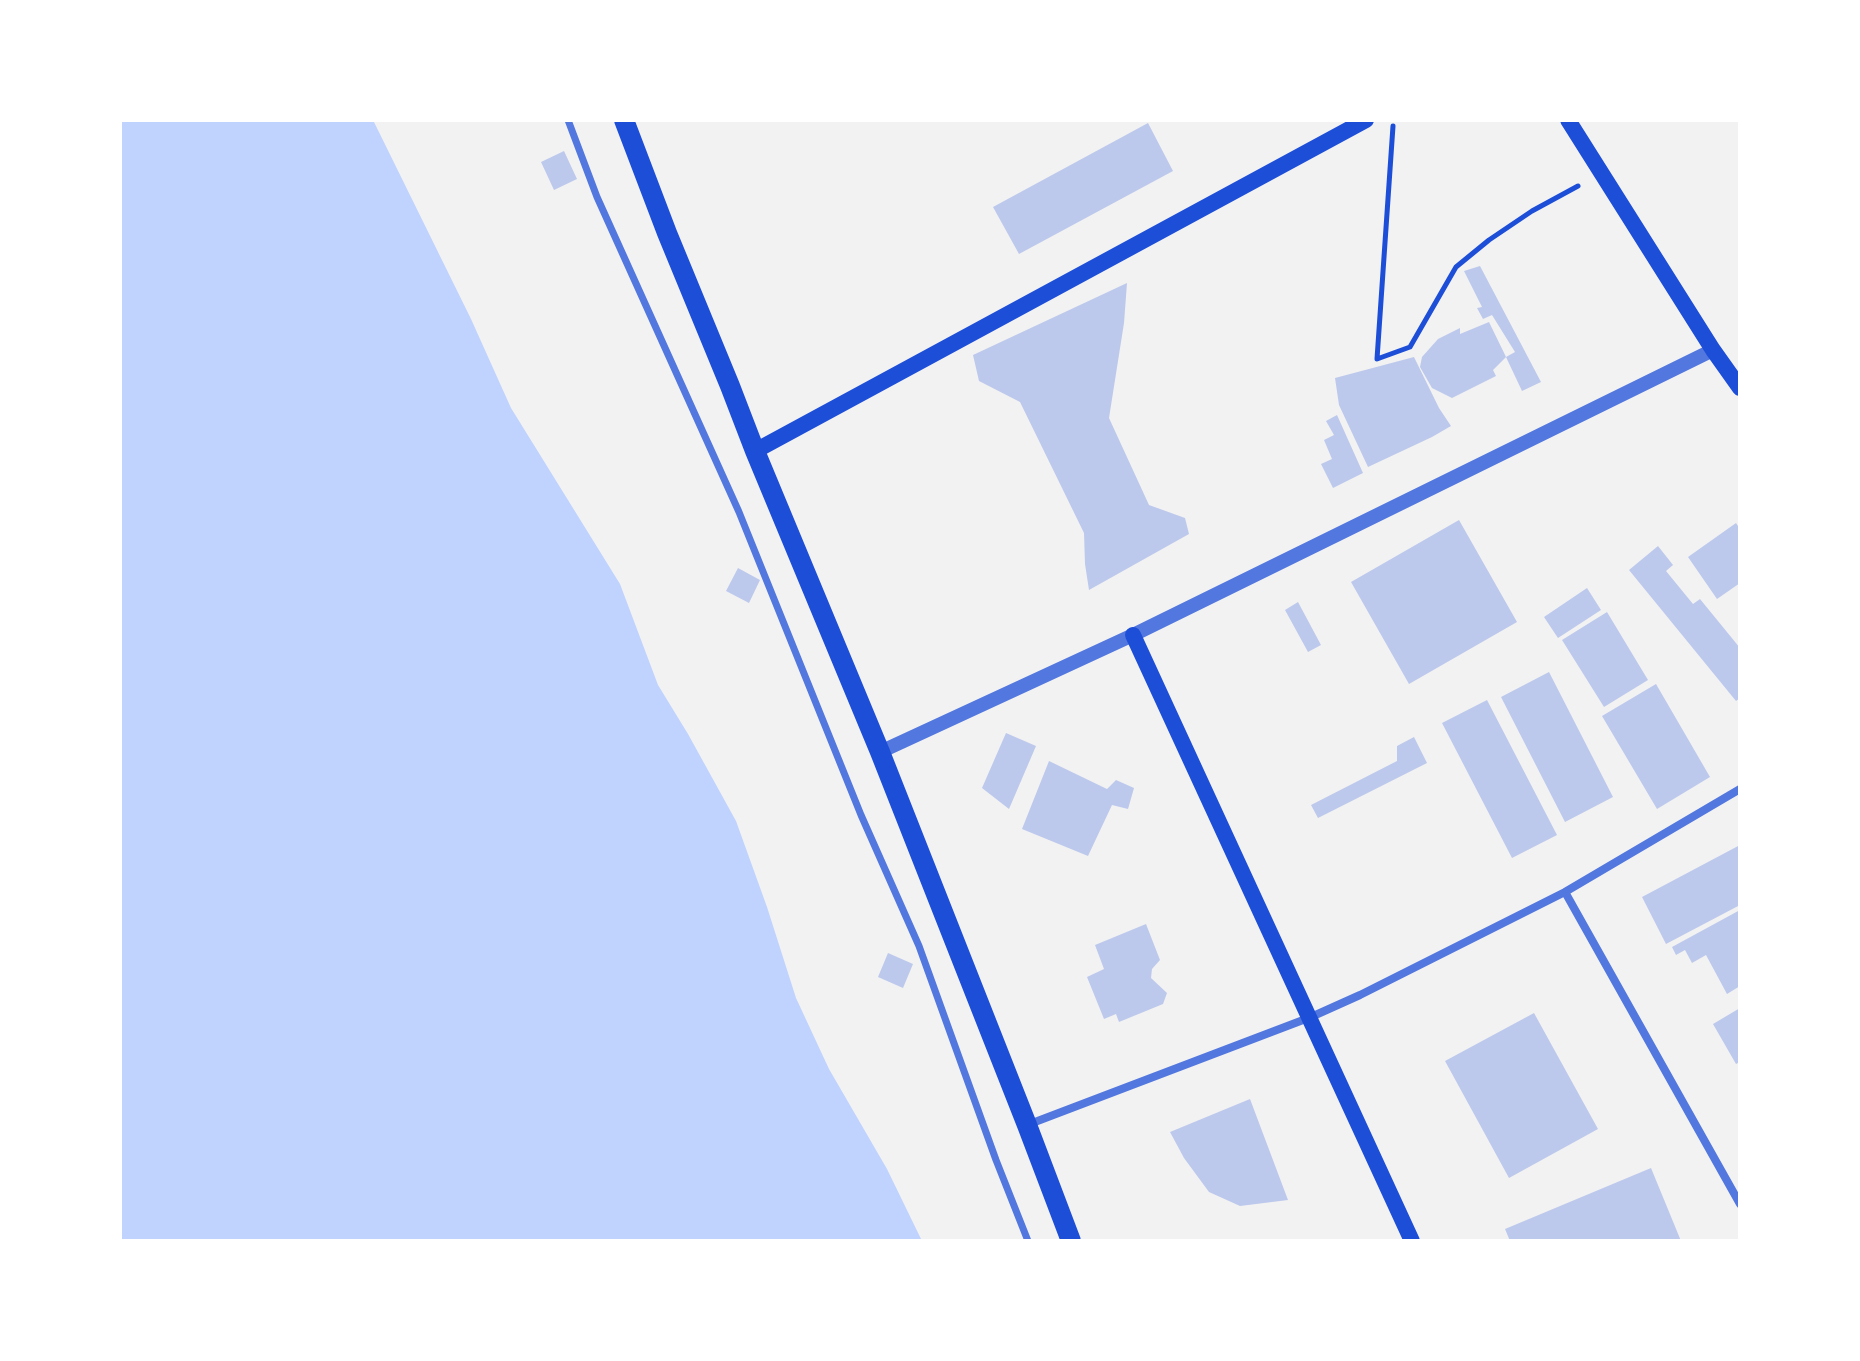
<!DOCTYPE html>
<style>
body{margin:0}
#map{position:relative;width:1860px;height:1361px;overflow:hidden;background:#f2f2f2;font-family:"Asap Condensed",sans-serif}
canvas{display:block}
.frame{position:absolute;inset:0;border:122px solid #fff;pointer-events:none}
</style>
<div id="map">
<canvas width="1860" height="1361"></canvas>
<div class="frame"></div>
</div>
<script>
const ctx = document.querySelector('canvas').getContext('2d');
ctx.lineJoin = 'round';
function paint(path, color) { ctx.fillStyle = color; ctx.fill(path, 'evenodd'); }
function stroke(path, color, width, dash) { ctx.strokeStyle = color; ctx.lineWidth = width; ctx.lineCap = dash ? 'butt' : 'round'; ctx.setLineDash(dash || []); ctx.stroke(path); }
const water = new Path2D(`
 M 120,120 L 373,120 L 471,319 L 511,408 L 620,584 L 658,685 L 688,734 L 736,821 L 767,907 L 796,998 L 829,1069 L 887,1169 L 922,1241 L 120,1241 Z`);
const building = new Path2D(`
 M 1148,123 L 1173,171 L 1019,254 L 993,207 Z
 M 564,151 L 577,179 L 554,190 L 541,162 Z
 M 1480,266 L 1541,382 L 1522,391 L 1506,357 L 1515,352 L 1492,315 L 1483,319 L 1477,308 L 1482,307 L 1464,271 Z
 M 1127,283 L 1124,323 L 1109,418 L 1149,505 L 1185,518 L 1189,534 L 1089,590 L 1085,564 L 1084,533 L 1020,402 L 979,381 L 973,355 Z
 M 1489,322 L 1506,357 L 1493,370 L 1496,376 L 1452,398 L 1432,388 L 1420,367 L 1422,357 L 1438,339 L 1460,328 L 1460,334 Z
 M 1414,357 L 1439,408 L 1451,426 L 1432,437 L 1368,467 L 1339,405 L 1335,378 Z
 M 1337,415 L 1363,473 L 1333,488 L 1321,464 L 1332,459 L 1324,440 L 1334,435 L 1326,421 Z
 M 1459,520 L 1517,622 L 1409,684 L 1351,582 Z
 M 1736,523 L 1740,529 L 1740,583 L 1717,599 L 1688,557 Z
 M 1658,546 L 1673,565 L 1666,571 L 1693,604 L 1700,599 L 1740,648 L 1740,698 L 1736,701 L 1629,570 Z
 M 738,568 L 760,580 L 749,603 L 726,591 Z
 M 1587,588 L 1601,610 L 1558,638 L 1544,617 Z
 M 1298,602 L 1321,645 L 1308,652 L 1285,610 Z
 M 1607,612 L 1648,680 L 1604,707 L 1562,640 Z
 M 1549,672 L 1613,797 L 1565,822 L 1501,697 Z
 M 1656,684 L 1710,777 L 1657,809 L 1602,716 Z
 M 1487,700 L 1557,835 L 1512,858 L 1442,723 Z
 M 1006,733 L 1036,746 L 1009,809 L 982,788 Z
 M 1414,737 L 1427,763 L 1318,818 L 1311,805 L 1397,761 L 1397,746 Z
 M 1049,761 L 1107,789 L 1116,780 L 1134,788 L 1128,809 L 1112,805 L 1088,856 L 1022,829 Z
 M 1740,845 L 1740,905 L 1666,944 L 1642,897 Z
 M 1740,910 L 1740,986 L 1727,994 L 1706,955 L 1692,963 L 1685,950 L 1676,955 L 1672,947 Z
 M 1146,924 L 1160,960 L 1152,969 L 1151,978 L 1167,993 L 1163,1004 L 1119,1022 L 1116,1014 L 1104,1019 L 1087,977 L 1104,969 L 1095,945 Z
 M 888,953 L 913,964 L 903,988 L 878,977 Z
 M 1740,1008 L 1740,1062 L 1736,1064 L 1713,1024 Z
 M 1534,1013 L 1598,1129 L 1509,1178 L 1445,1061 Z
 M 1250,1099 L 1288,1200 L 1240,1206 L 1209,1192 L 1184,1158 L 1170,1132 Z
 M 1651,1168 L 1681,1241 L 1510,1241 L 1505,1229 Z`);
const path = new Path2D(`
 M 1393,126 L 1377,359 L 1410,347 L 1456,267 L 1489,240 L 1532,211 L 1578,186`);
const pedestrian = new Path2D(`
 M 568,120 L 597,197 L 739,512 L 861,815 L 919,946 L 996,1160 L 1028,1241`);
const minor = new Path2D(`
 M 1565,892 L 1740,1204
 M 1027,1125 L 1311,1017 L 1360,995 L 1565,892 L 1740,789`);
const tertiary = new Path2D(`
 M 880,752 L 1133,635 L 1713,350`);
const secondary = new Path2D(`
 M 1568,120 L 1713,350 L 1740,388
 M 755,451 L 1366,120
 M 1133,635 L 1412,1241`);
const primary = new Path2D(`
 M 624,120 L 667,233 L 730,386 L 755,451 L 880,752 L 1027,1125 L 1071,1241`);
paint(water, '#bfd3fe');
paint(building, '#bdc9ec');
stroke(path, '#1d4ed8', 5);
stroke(pedestrian, '#5277de', 7);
stroke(minor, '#5277de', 8);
stroke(tertiary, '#5277de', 14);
stroke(secondary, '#1d4ed8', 16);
stroke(primary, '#1d4ed8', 20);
</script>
